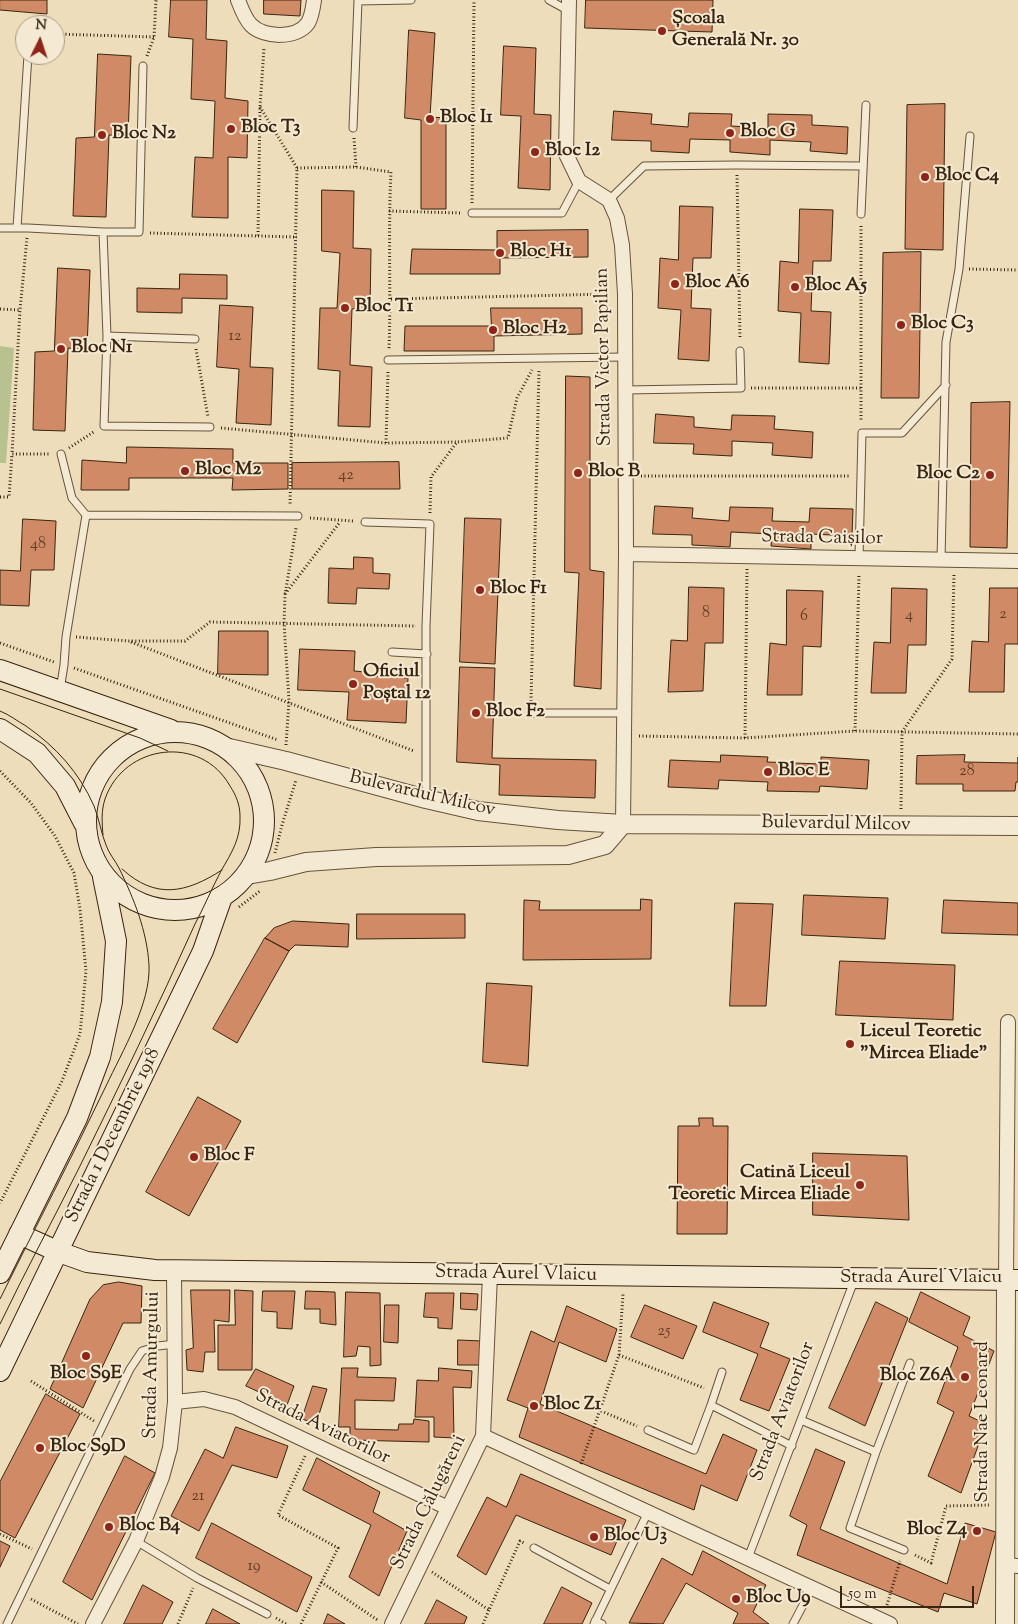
<!DOCTYPE html>
<meta charset="utf-8">
<style>
body{margin:0}
#map{position:relative;width:1018px;height:1624px;overflow:hidden;background:#edb;font-family:"Sorts Mill Goudy",serif}
canvas{display:block}
.north{position:absolute;left:15px;top:15px;width:50px;height:50px;box-sizing:border-box;background:#f4e9d3;border:1px solid #a99b85;border-radius:50%;rotate:4deg;font-size:14px;font-weight:700;line-height:20px;text-align:center;color:#392510}
.north::after{content:'';display:block;margin:auto;width:18px;height:22px;background:#8f2418;clip-path:polygon(50% 0,100% 100%,50% 72%,0 100%)}
.scale{position:absolute;left:840px;top:1586px;width:134px;height:22px;box-sizing:border-box;border:2px solid #392510;border-top:0;padding-left:6px;font-size:15px;line-height:18px;white-space:nowrap;color:#392510;-webkit-text-stroke:4px #f4e9d3;paint-order:stroke}
</style>
<div id="map">
<canvas width="1018" height="1624"></canvas>
<div class="north">N</div>
<div class="scale">50 m</div>
</div>
<script>
const ctx = document.querySelector('canvas').getContext('2d');
ctx.lineJoin = 'round';
function paint(path, color) { ctx.fillStyle = color; ctx.fill(path, 'evenodd'); }
function stroke(path, color, width, dash) { ctx.strokeStyle = color; ctx.lineWidth = width; ctx.lineCap = dash ? 'butt' : 'round'; ctx.setLineDash(dash || []); ctx.stroke(path); }
function label(font, color, halo, rows, align = 'center') {
  ctx.font = font + ' "Sorts Mill Goudy",serif'; ctx.lineWidth = 4; ctx.setLineDash([]); ctx.textBaseline = 'middle'; ctx.strokeStyle = halo; ctx.fillStyle = color; for (const [text, x, y, turn = 0] of rows) {
    ctx.save(); ctx.translate(x, y); ctx.rotate((+turn || 0) * Math.PI / 180); ctx.textAlign = isNaN(turn) ? turn : align; if (halo) ctx.strokeText(text, 0, 0); ctx.fillText(text, 0, 0); ctx.restore();
  }
}
const green = new Path2D(`
 M 0,346 L 14,348 L 6,463 L 0,463 Z`);
const building = new Path2D(`
 M 0,0 L 47,0 L 47,14 L 0,10 Z
 M 171,0 L 207,0 L 206,39 L 227,41 L 225,98 L 248,101 L 247,158 L 228,157 L 228,218 L 192,217 L 195,157 L 213,158 L 215,101 L 191,99 L 193,39 L 169,37 Z
 M 264,0 L 301,0 L 300,16 L 264,14 Z
 M 586,0 L 713,0 L 712,32 L 585,28 Z
 M 409,30 L 435,33 L 430,117 L 446,118 L 446,209 L 421,209 L 421,120 L 405,118 Z
 M 504,46 L 536,48 L 534,114 L 551,115 L 550,190 L 518,188 L 521,116 L 501,115 Z
 M 98,54 L 131,56 L 128,136 L 109,135 L 106,217 L 73,216 L 76,138 L 94,137 Z
 M 945,104 L 943,250 L 905,249 L 907,105 Z
 M 614,111 L 652,114 L 651,124 L 688,127 L 689,113 L 732,114 L 731,126 L 768,128 L 768,114 L 812,115 L 812,125 L 848,127 L 847,154 L 810,151 L 811,142 L 770,140 L 770,155 L 730,152 L 730,140 L 690,139 L 689,153 L 651,151 L 651,141 L 612,140 Z
 M 322,190 L 354,191 L 353,248 L 371,249 L 370,309 L 352,309 L 350,365 L 372,367 L 370,427 L 338,426 L 340,371 L 318,369 L 320,308 L 337,308 L 340,253 L 322,251 Z
 M 680,206 L 713,207 L 711,258 L 693,258 L 691,308 L 711,309 L 709,361 L 678,359 L 681,310 L 658,308 L 660,258 L 678,260 Z
 M 800,209 L 833,210 L 831,261 L 813,261 L 811,311 L 831,312 L 829,364 L 799,362 L 801,313 L 778,311 L 780,261 L 798,263 Z
 M 588,230 L 588,257 L 500,258 L 500,274 L 410,274 L 412,249 L 497,250 L 497,231 Z
 M 921,252 L 919,398 L 881,398 L 883,253 Z
 M 58,268 L 90,270 L 87,350 L 68,348 L 65,431 L 33,430 L 35,352 L 54,351 Z
 M 180,274 L 227,275 L 227,299 L 182,298 L 182,313 L 137,312 L 137,288 L 179,289 Z
 M 220,305 L 253,307 L 250,367 L 273,368 L 271,425 L 236,423 L 239,369 L 217,367 Z
 M 491,308 L 582,308 L 582,334 L 494,336 L 494,351 L 404,351 L 405,326 L 491,326 Z
 M 566,376 L 590,377 L 590,570 L 604,572 L 601,689 L 574,686 L 579,573 L 565,572 Z
 M 1010,402 L 1007,548 L 970,547 L 971,403 Z
 M 656,414 L 694,417 L 694,427 L 731,430 L 732,415 L 775,416 L 774,429 L 813,432 L 812,458 L 772,455 L 773,443 L 732,441 L 732,456 L 693,454 L 694,444 L 654,443 Z
 M 127,447 L 233,449 L 233,463 L 288,463 L 288,489 L 232,490 L 233,478 L 129,478 L 129,490 L 81,490 L 82,460 L 126,463 Z
 M 399,462 L 400,489 L 292,489 L 292,463 Z
 M 655,506 L 693,508 L 692,518 L 729,521 L 730,507 L 773,508 L 772,521 L 809,522 L 810,508 L 853,509 L 852,536 L 811,534 L 811,549 L 771,546 L 772,534 L 731,532 L 730,547 L 692,545 L 692,535 L 653,534 Z
 M 465,518 L 501,519 L 495,664 L 460,662 Z
 M 23,519 L 56,521 L 54,570 L 31,570 L 29,606 L 0,605 L 0,570 L 20,571 Z
 M 354,557 L 373,558 L 373,573 L 390,574 L 389,589 L 357,588 L 356,604 L 328,603 L 329,568 L 353,569 Z
 M 689,587 L 724,588 L 723,643 L 705,643 L 703,691 L 668,692 L 671,640 L 687,641 Z
 M 892,588 L 927,589 L 926,645 L 908,645 L 906,693 L 871,693 L 874,642 L 890,643 Z
 M 990,588 L 1018,588 L 1018,644 L 1005,644 L 1004,692 L 969,692 L 972,641 L 988,642 Z
 M 787,590 L 823,591 L 821,647 L 803,646 L 802,695 L 767,695 L 770,643 L 786,645 Z
 M 219,631 L 268,631 L 268,675 L 218,674 Z
 M 300,649 L 355,651 L 354,671 L 366,672 L 365,676 L 408,678 L 406,723 L 347,720 L 349,692 L 298,690 Z
 M 460,667 L 495,668 L 492,758 L 596,760 L 595,798 L 499,795 L 500,765 L 457,762 Z
 M 721,755 L 768,757 L 767,762 L 821,764 L 821,757 L 869,760 L 867,789 L 820,786 L 819,792 L 767,791 L 768,782 L 719,780 L 718,789 L 668,787 L 670,760 L 720,762 Z
 M 965,755 L 964,762 L 1018,763 L 1018,757 L 1018,782 L 1016,782 L 1015,791 L 963,791 L 963,784 L 916,784 L 917,756 Z
 M 804,895 L 888,898 L 885,939 L 802,935 Z
 M 641,899 L 652,900 L 651,959 L 523,960 L 524,900 L 540,901 L 539,910 L 640,910 Z
 M 944,900 L 1018,903 L 1018,935 L 942,933 Z
 M 735,903 L 773,904 L 766,1006 L 730,1006 Z
 M 357,914 L 465,914 L 465,938 L 357,939 Z
 M 293,921 L 349,924 L 348,947 L 295,945 L 289,951 L 265,938 L 274,928 Z
 M 265,938 L 289,951 L 237,1043 L 213,1029 Z
 M 840,961 L 955,965 L 953,1020 L 836,1015 Z
 M 487,983 L 532,986 L 528,1066 L 483,1062 Z
 M 198,1097 L 241,1121 L 189,1216 L 146,1192 Z
 M 699,1118 L 713,1118 L 713,1126 L 728,1126 L 727,1234 L 677,1234 L 678,1126 L 699,1126 Z
 M 813,1153 L 907,1156 L 909,1220 L 813,1215 Z
 M 119,1282 L 142,1286 L 141,1323 L 123,1323 L 83,1408 L 50,1389 L 90,1299 L 103,1285 Z
 M 191,1290 L 230,1290 L 229,1322 L 214,1320 L 215,1352 L 205,1352 L 203,1372 L 187,1370 L 186,1350 L 193,1348 Z
 M 235,1290 L 253,1291 L 252,1370 L 218,1370 L 218,1325 L 235,1325 Z
 M 263,1291 L 295,1291 L 292,1329 L 277,1328 L 277,1312 L 262,1311 Z
 M 306,1291 L 335,1292 L 336,1325 L 320,1323 L 320,1309 L 305,1309 Z
 M 346,1292 L 380,1293 L 381,1365 L 370,1366 L 370,1347 L 358,1346 L 356,1356 L 344,1357 Z
 M 921,1292 L 970,1317 L 963,1335 L 994,1351 L 969,1416 L 986,1424 L 961,1493 L 928,1476 L 954,1412 L 937,1403 L 958,1347 L 909,1322 Z
 M 426,1293 L 454,1293 L 452,1329 L 438,1328 L 438,1318 L 424,1317 Z
 M 461,1293 L 478,1294 L 477,1310 L 461,1309 Z
 M 714,1302 L 769,1323 L 760,1347 L 790,1359 L 769,1411 L 740,1400 L 758,1354 L 703,1332 Z
 M 876,1302 L 908,1318 L 865,1426 L 829,1408 Z
 M 385,1305 L 399,1305 L 398,1343 L 384,1342 Z
 M 645,1305 L 697,1326 L 683,1359 L 631,1337 Z
 M 567,1306 L 617,1329 L 606,1362 L 559,1342 L 540,1404 L 706,1474 L 723,1434 L 757,1450 L 737,1501 L 701,1485 L 694,1510 L 519,1437 L 528,1408 L 507,1400 L 531,1331 L 554,1342 Z
 M 458,1340 L 482,1341 L 482,1365 L 458,1365 Z
 M 342,1368 L 358,1368 L 357,1377 L 396,1378 L 394,1401 L 355,1400 L 355,1429 L 398,1430 L 399,1424 L 413,1424 L 414,1419 L 429,1421 L 429,1442 L 350,1440 L 350,1427 L 339,1427 Z
 M 439,1368 L 472,1371 L 471,1388 L 453,1387 L 454,1438 L 434,1437 L 434,1417 L 415,1417 L 417,1380 L 438,1381 Z
 M 256,1369 L 294,1386 L 287,1405 L 246,1386 Z
 M 313,1386 L 327,1389 L 316,1424 L 302,1419 Z
 M 46,1394 L 80,1414 L 15,1538 L 0,1530 L 0,1482 Z
 M 236,1427 L 288,1446 L 277,1478 L 232,1465 L 199,1531 L 171,1516 L 205,1449 L 223,1458 Z
 M 816,1449 L 845,1462 L 820,1529 L 947,1584 L 965,1523 L 996,1532 L 977,1604 L 944,1593 L 938,1612 L 797,1555 L 807,1525 L 790,1516 Z
 M 125,1456 L 155,1473 L 92,1600 L 63,1582 Z
 M 317,1458 L 380,1492 L 373,1512 L 407,1531 L 379,1596 L 349,1577 L 371,1525 L 303,1490 Z
 M 521,1474 L 626,1520 L 611,1555 L 516,1515 L 486,1575 L 457,1556 L 487,1497 L 506,1507 Z
 M 212,1523 L 312,1577 L 297,1612 L 196,1558 Z
 M 0,1541 L 10,1546 L 0,1567 Z
 M 703,1551 L 766,1585 L 753,1612 L 769,1624 L 733,1624 L 738,1613 L 686,1583 L 663,1624 L 629,1623 L 662,1558 L 692,1575 Z
 M 143,1585 L 173,1602 L 162,1624 L 124,1624 Z
 M 562,1587 L 592,1603 L 582,1624 L 544,1624 Z
 M 437,1600 L 467,1617 L 464,1624 L 425,1624 Z
 M 213,1609 L 240,1624 L 206,1624 Z
 M 328,1614 L 345,1624 L 324,1624 Z`);
const path = new Path2D(`
 M 55,34 L 154,37
 M 147,56 L 154,37 L 156,0
 M 260,107 L 297,168 L 290,506
 M 354,138 L 356,167
 M 297,168 L 356,167 L 391,172 C 388,231 391,290 389,350
 M 737,175 L 740,339
 M 472,203 L 474,0
 M 389,211 L 461,213
 M 861,226 L 861,422
 M 150,233 L 258,236 L 260,107 L 264,48
 M 258,236 L 297,237
 M 27,238 L 20,310 L 12,454 L 49,454
 M 969,269 L 1018,270
 M 391,299 L 610,294
 M 0,309 L 20,310
 M 196,349 L 208,417
 M 751,388 L 861,388
 M 221,428 L 386,443 L 457,442
 M 386,443 L 388,371
 M 69,448 L 95,431
 M 641,476 L 850,476
 M 0,497 L 9,497 L 12,454
 M 430,513 L 431,477 L 457,442 L 508,438 L 517,398 L 532,370
 M 310,518 L 353,521
 M 285,594 L 340,522
 M 76,637 L 128,641 L 185,641 L 210,622 L 416,626
 M 131,642 L 414,751
 M 0,643 L 54,662
 M 74,668 L 278,740
 M 531,701 L 539,370
 M 855,731 L 859,574
 M 639,736 L 745,738 L 855,731 L 1018,734
 M 745,738 L 747,569
 M 286,745 L 289,701 L 284,623 L 285,595 L 296,528
 M 0,771 L 31,803 L 55,836 L 74,873 L 80,909 L 86,971 L 80,1034 L 62,1081 L 0,1203
 M 901,809 L 902,732 L 952,659 L 954,573
 M 275,853 L 282,825 L 296,780
 M 239,907 L 260,891
 M 619,1355 L 704,1388
 M 31,1381 L 94,1421
 M 601,1411 L 637,1426
 M 581,1464 L 619,1355 L 623,1294
 M 0,1534 L 32,1549
 M 915,1555 L 931,1563 L 946,1506 L 989,1505
 M 432,1572 L 489,1610 L 520,1541 L 524,1543
 M 321,1582 L 379,1621
 M 31,1599 L 78,1624
 M 887,1605 L 900,1561
 M 276,1618 L 286,1624
 M 178,1624 L 193,1588
 M 301,1624 L 338,1548 L 278,1515 L 305,1456
 M 483,1624 L 489,1610`);
const service = new Path2D(`
 M 549,0 L 569,11
 M 353,128 L 358,1 L 411,0
 M 609,200 L 644,166 L 737,165 L 862,166
 M 472,213 L 562,213 L 579,181
 M 861,214 L 866,105
 M 0,228 L 28,228 L 103,232 L 107,336 L 104,426 L 210,427
 M 17,228 L 28,55
 M 103,232 L 139,232 L 143,66
 M 107,336 L 195,339
 M 388,360 L 625,357
 M 626,390 L 741,388 L 740,351
 M 61,454 L 72,498 L 86,515
 M 365,522 L 430,524 L 426,626 L 426,797
 M 859,558 L 862,433 L 902,433 L 946,385
 M 941,560 L 946,342 L 959,269 L 970,136
 M 392,652 L 427,654
 M 60,690 L 64,665 L 66,637 L 86,515 L 298,516
 M 531,713 L 623,713
 M 711,1405 L 722,1372
 M 801,1420 L 876,1452 L 910,1363
 M 648,1430 L 694,1450 L 711,1405 L 792,1446
 M 876,1452 L 850,1528 L 904,1550
 M 136,1541 L 197,1578 L 267,1614
 M 534,1548 L 610,1589
 M 748,1558 L 854,1281
 M 595,1621 L 602,1624
 M 7,1624 L 130,1369 L 142,1351 L 158,1346 L 175,1344
 M 594,1624 L 648,1512
 M 793,1624 L 812,1588`);
const minor = new Path2D(`
 M 238,0 C 241,8 245,19 251,25 C 264,38 297,39 308,23 C 312,16 313,7 314,0
 M 569,0 L 566,154 L 579,181 L 609,200 L 617,218 L 622,245 L 625,294 L 626,554 L 623,824
 M 626,554 L 1018,561
 M 1006,1280 L 1008,1022
 M 175,1402 L 204,1399 L 235,1407 L 448,1508
 M 483,1436 L 890,1624
 M 1005,1565 L 1018,1566
 M 93,1624 L 136,1541 L 162,1477 L 170,1448 L 175,1402 L 174,1271
 M 392,1624 L 483,1436 L 490,1275`);
const tertiary = new Path2D(`
 M 225,747 L 286,761 L 426,799 L 478,811 L 558,820 L 623,824 L 1018,826
 M 247,875 L 270,871 L 306,862 L 376,857 L 568,855 L 605,845 L 623,824
 M 1005,1624 L 1006,1280`);
const secondary = new Path2D(`
 M 0,670 L 171,730
 M 0,729 L 37,753 L 65,786 L 84,823
 M86 821a89 89 0 1 1 178 0a89 89 0 1 1-178 0Z
 M 19,1234 L 59,1252 L 87,1262 L 155,1270 L 1018,1280
 M 0,1273 L 77,1118 L 100,1057 L 112,1002 L 116,941 L 103,877
 M 0,1371 L 203,951 L 222,897`);
const tram = new Path2D(`
 M 0,689 L 140,738 L 168,751
 M 0,711 C 10,715 17,721 26,726 C 56,747 79,772 94,806 C 99,818 101,833 106,845 C 109,854 115,860 119,868 C 134,899 147,931 149,965 C 151,1003 122,1052 106,1086 C 72,1157 35,1228 0,1299
 M 122,869 C 156,900 186,893 222,870
 M 0,1324 C 25,1272 53,1220 79,1168 C 119,1087 158,1006 195,924 C 204,907 212,888 221,871 C 232,852 241,838 240,816 C 240,805 236,795 230,786 C 201,734 124,744 105,799 C 101,811 102,823 103,835`);
const markers = [
 [662,31,5,"#8f2418"],
 [430,119,5,"#8f2418"],
 [231,129,5,"#8f2418"],
 [730,133,5,"#8f2418"],
 [102,135,5,"#8f2418"],
 [535,152,5,"#8f2418"],
 [925,177,5,"#8f2418"],
 [500,253,5,"#8f2418"],
 [675,284,5,"#8f2418"],
 [795,287,5,"#8f2418"],
 [345,308,5,"#8f2418"],
 [901,325,5,"#8f2418"],
 [493,330,5,"#8f2418"],
 [61,349,5,"#8f2418"],
 [185,471,5,"#8f2418"],
 [578,473,5,"#8f2418"],
 [990,475,5,"#8f2418"],
 [480,590,5,"#8f2418"],
 [353,684,5,"#8f2418"],
 [476,713,5,"#8f2418"],
 [768,772,5,"#8f2418"],
 [850,1044,5,"#8f2418"],
 [194,1157,5,"#8f2418"],
 [860,1185,5,"#8f2418"],
 [86,1356,5,"#8f2418"],
 [965,1377,5,"#8f2418"],
 [534,1406,5,"#8f2418"],
 [40,1448,5,"#8f2418"],
 [109,1527,5,"#8f2418"],
 [977,1531,5,"#8f2418"],
 [594,1537,5,"#8f2418"],
 [736,1599,5,"#8f2418"]
];
const numberNames = [
 ["12",235,337],
 ["42",346,476],
 ["48",38,545],
 ["8",706,614],
 ["2",1003,615],
 ["4",909,616],
 ["6",804,617],
 ["28",967,772],
 ["25",664,1332],
 ["21",198,1497],
 ["19",254,1567]
];
const poiNames = [
 ["Școala",672,20],
 ["Generală Nr. 30",672,42],
 ["Bloc I1",440,119],
 ["Bloc T3",241,129],
 ["Bloc G",740,133],
 ["Bloc N2",112,135],
 ["Bloc I2",545,152],
 ["Bloc C4",935,177],
 ["Bloc H1",510,253],
 ["Bloc A6",685,284],
 ["Bloc A5",805,287],
 ["Bloc T1",355,308],
 ["Bloc C3",911,325],
 ["Bloc H2",503,330],
 ["Bloc N1",71,349],
 ["Bloc M2",195,471],
 ["Bloc B",588,473],
 ["Bloc C2",980,475,"right"],
 ["Bloc F1",490,590],
 ["Oficiul",363,673],
 ["Poștal 12",363,695],
 ["Bloc F2",486,713],
 ["Bloc E",778,772],
 ["Liceul Teoretic",860,1033],
 ["\"Mircea Eliade\"",860,1055],
 ["Bloc F",204,1157],
 ["Catină Liceul",850,1174,"right"],
 ["Teoretic Mircea Eliade",850,1196,"right"],
 ["Bloc S9E",86,1375,"center"],
 ["Bloc Z6A",955,1377,"right"],
 ["Bloc Z1",544,1406],
 ["Bloc S9D",50,1448],
 ["Bloc B4",119,1527],
 ["Bloc Z4",967,1531,"right"],
 ["Bloc U3",604,1537],
 ["Bloc U9",746,1599]
];
const streetNames = [
 ["Strada Victor Papilian",605,357,-91],
 ["Strada Caișilor",822,539,1],
 ["Bulevardul Milcov",422,795,13],
 ["Bulevardul Milcov",836,825,1],
 ["Strada 1 Decembrie 1918",114,1136,-64],
 ["Strada Aurel Vlaicu",516,1275,1],
 ["Strada Aurel Vlaicu",921,1279],
 ["Strada Amurgului",153,1365,-89],
 ["Strada Aviatorilor",784,1412,-69],
 ["Strada Nae Leonard",984,1422,-90],
 ["Strada Aviatorilor",322,1428,26],
 ["Strada Călugăreni",430,1503,-64]
];
paint(green, '#b8c190');
paint(building, '#d08a66');
stroke(building, '#392510', 1);
stroke(service, '#66533b', 9);
stroke(minor, '#66533b', 16);
stroke(tertiary, '#66533b', 20);
stroke(secondary, '#392510', 22);
stroke(path, '#392510', 3, [1, 2.5]);
stroke(service, '#f4e9d3', 7);
stroke(minor, '#f4e9d3', 14);
stroke(tertiary, '#f4e9d3', 18);
stroke(secondary, '#f4e9d3', 20);
stroke(tram, '#392510', 1);
for (const [x, y, r, color] of markers) { const dot = new Path2D(); dot.arc(x, y, r, 0, 2 * Math.PI); ctx.fillStyle = color; ctx.fill(dot); stroke(dot, '#f4e9d3', 2); }
label('16px', '#5f3e26', null, numberNames);
label('bold 19px', '#392510', '#f4e9d3', poiNames, 'left');
label('19px', '#392510', '#f4e9d3', streetNames);
</script>
